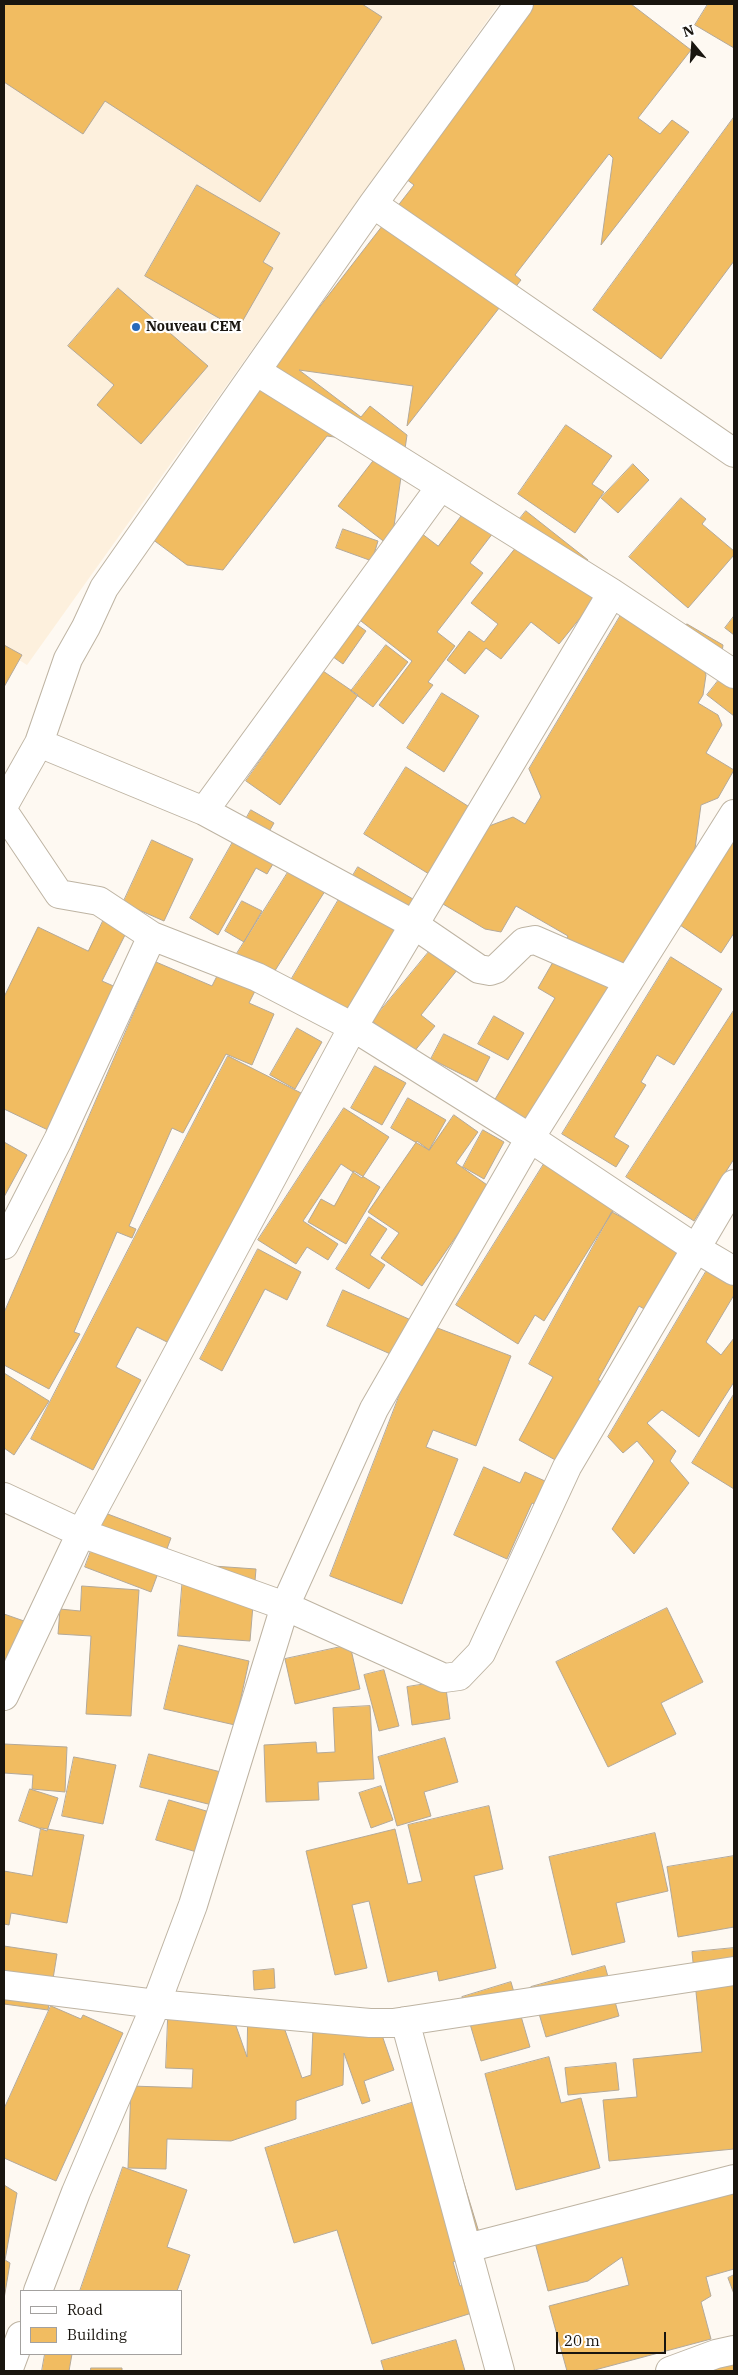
<!DOCTYPE html>
<style>
body{margin:0}
#map{position:relative;width:738px;height:2375px;overflow:hidden;background:#fef9f2;font-family:"IBM Plex Serif",serif}
canvas{display:block}
.frame{position:absolute;inset:0;border:5px solid #19150f;pointer-events:none}
.legend{position:absolute;left:20px;top:2290px;width:162px;height:65px;box-sizing:border-box;background:#fff;border:1px solid #a3a19f;margin:0;padding:6px 9px;list-style:none;font-size:15px;color:#19150f}
.legend li{display:flex;align-items:center;gap:10px;height:25px}
.legend b{width:25px;border:1px solid #a3a19f}
.north{position:absolute;left:668px;top:20px;width:50px;height:50px;-webkit-text-stroke:4px #fff;paint-order:stroke;rotate:342deg;font-size:14px;font-weight:700;line-height:20px;text-align:center;color:#19150f}
.north::after{content:'';display:block;margin:auto;width:18px;height:22px;background:#19150f;clip-path:polygon(50% 0,100% 100%,50% 72%,0 100%)}
.scale{position:absolute;left:556px;top:2332px;width:110px;height:22px;box-sizing:border-box;border:2px solid #19150f;border-top:0;padding-left:6px;font-size:15px;line-height:18px;white-space:nowrap;color:#19150f;-webkit-text-stroke:4px #fff;paint-order:stroke}
</style>
<div id="map">
<canvas width="738" height="2375"></canvas>
<div class="frame"></div>
<ul class="legend">
<li><b style="height:6px;background:#fff"></b>Road</li>
<li><b style="height:14px;background:#f1bc61"></b>Building</li>
</ul>
<div class="north">N</div>
<div class="scale">20 m</div>
</div>
<script>
const ctx = document.querySelector('canvas').getContext('2d');
ctx.lineJoin = 'round';
function paint(path, color) { ctx.fillStyle = color; ctx.fill(path, 'evenodd'); }
function stroke(path, color, width, dash) { ctx.strokeStyle = color; ctx.lineWidth = width; ctx.lineCap = dash ? 'butt' : 'round'; ctx.setLineDash(dash || []); ctx.stroke(path); }
function label(font, color, halo, rows, align = 'center') {
  ctx.font = font + ' "IBM Plex Serif",serif'; ctx.lineWidth = 4.5; ctx.setLineDash([]); ctx.textBaseline = 'middle'; ctx.strokeStyle = halo; ctx.fillStyle = color; for (const [text, x, y, turn = 0] of rows) {
    ctx.save(); ctx.translate(x, y); ctx.rotate((+turn || 0) * Math.PI / 180); ctx.textAlign = isNaN(turn) ? turn : align; if (halo) ctx.strokeText(text, 0, 0); ctx.fillText(text, 0, 0); ctx.restore();
  }
}
const built = new Path2D(`
 M 4,4 L 499,4 L 27,665 L 4,650 Z`);
const building = new Path2D(`
 M 4,4 L 362,4 L 382,17 L 260,202 L 105,101 L 83,134 L 4,82 Z
 M 535,4 L 631,4 L 691,50 L 638,118 L 660,134 L 672,120 L 689,132 L 601,245 L 613,158 L 609,154 L 515,275 L 521,280 L 407,426 L 413,386 L 299,370 L 361,417 L 370,406 L 407,435 L 391,547 L 338,506 L 386,444 L 327,436 L 223,570 L 187,565 L 144,533 L 414,185 L 402,176 Z
 M 708,4 L 734,4 L 734,48 L 695,25 Z
 M 734,117 L 734,261 L 661,359 L 593,310 Z
 M 197,185 L 280,233 L 263,262 L 273,268 L 238,329 L 145,276 Z
 M 118,288 L 208,366 L 141,444 L 97,405 L 114,385 L 68,346 Z
 M 566,425 L 612,456 L 592,484 L 604,492 L 575,533 L 518,494 Z
 M 633,464 L 649,480 L 618,513 L 601,498 Z
 M 475,498 L 503,520 L 470,563 L 483,573 L 437,632 L 455,646 L 428,682 L 433,685 L 403,724 L 379,705 L 412,661 L 352,614 L 417,530 L 438,546 Z
 M 681,498 L 706,519 L 702,524 L 734,551 L 734,555 L 688,608 L 629,557 Z
 M 526,511 L 588,560 L 574,577 L 598,596 L 559,644 L 531,622 L 501,659 L 486,648 L 465,674 L 447,660 L 469,631 L 484,642 L 498,624 L 471,603 L 517,546 L 505,537 Z
 M 343,529 L 378,541 L 372,561 L 336,548 Z
 M 631,598 L 658,636 L 687,624 L 723,645 L 721,660 L 699,657 L 706,675 L 703,695 L 698,703 L 718,715 L 722,725 L 706,753 L 734,770 L 718,798 L 701,805 L 694,856 L 534,1125 L 494,1101 L 555,998 L 538,988 L 568,936 L 516,906 L 501,932 L 485,929 L 443,904 L 489,826 L 513,817 L 525,824 L 541,797 L 529,769 Z
 M 734,616 L 734,635 L 725,628 Z
 M 352,621 L 366,631 L 343,664 L 329,654 Z
 M 4,645 L 22,655 L 4,687 Z
 M 386,645 L 408,662 L 373,707 L 351,691 Z
 M 323,671 L 358,695 L 280,805 L 246,781 Z
 M 725,672 L 734,679 L 734,716 L 707,695 Z
 M 442,693 L 479,716 L 444,772 L 407,748 Z
 M 406,767 L 471,808 L 429,874 L 364,834 Z
 M 251,810 L 274,823 L 266,837 L 283,847 L 267,874 L 256,868 L 218,935 L 190,918 Z
 M 152,840 L 193,859 L 164,921 L 123,903 Z
 M 734,841 L 734,933 L 721,953 L 677,923 Z
 M 302,850 L 337,872 L 271,977 L 236,955 Z
 M 358,867 L 418,902 L 351,1015 L 291,980 Z
 M 242,901 L 262,911 L 244,942 L 225,931 Z
 M 104,919 L 127,931 L 102,981 L 118,988 L 48,1130 L 4,1109 L 4,997 L 38,927 L 88,951 Z
 M 432,948 L 458,969 L 421,1015 L 435,1026 L 413,1053 L 372,1021 Z
 M 671,957 L 722,989 L 674,1065 L 657,1055 L 641,1082 L 646,1085 L 614,1137 L 629,1146 L 616,1167 L 562,1134 Z
 M 156,962 L 212,986 L 219,972 L 255,991 L 249,1003 L 274,1014 L 252,1065 L 226,1054 L 183,1133 L 172,1128 L 129,1226 L 136,1229 L 132,1238 L 117,1232 L 74,1332 L 80,1334 L 49,1389 L 4,1365 L 4,1313 Z
 M 734,1010 L 734,1159 L 694,1221 L 626,1177 Z
 M 494,1016 L 524,1033 L 508,1060 L 478,1044 Z
 M 297,1028 L 322,1042 L 295,1089 L 270,1075 Z
 M 444,1034 L 490,1057 L 477,1082 L 431,1059 Z
 M 228,1056 L 307,1096 L 177,1347 L 137,1327 L 116,1367 L 141,1380 L 93,1470 L 31,1439 Z
 M 375,1066 L 406,1083 L 382,1125 L 351,1108 Z
 M 408,1098 L 446,1120 L 429,1150 L 391,1128 Z
 M 344,1108 L 389,1137 L 362,1178 L 341,1164 L 303,1221 L 338,1244 L 328,1260 L 307,1247 L 296,1264 L 258,1240 Z
 M 454,1115 L 478,1132 L 456,1163 L 490,1187 L 422,1286 L 381,1258 L 399,1233 L 368,1212 L 417,1141 L 429,1150 Z
 M 483,1130 L 504,1142 L 484,1179 L 463,1167 Z
 M 4,1142 L 27,1155 L 4,1197 Z
 M 547,1159 L 618,1203 L 544,1321 L 535,1315 L 518,1344 L 456,1305 Z
 M 354,1171 L 380,1187 L 346,1244 L 308,1222 L 321,1199 L 334,1206 Z
 M 612,1212 L 680,1249 L 646,1310 L 639,1306 L 598,1380 L 612,1388 L 559,1462 L 519,1440 L 553,1377 L 529,1364 Z
 M 369,1217 L 387,1229 L 370,1255 L 385,1265 L 369,1289 L 336,1269 Z
 M 258,1249 L 301,1272 L 287,1300 L 265,1289 L 222,1371 L 200,1359 Z
 M 710,1265 L 734,1280 L 734,1295 L 706,1342 L 721,1355 L 734,1338 L 734,1382 L 699,1437 L 662,1410 L 647,1423 L 676,1451 L 670,1461 L 689,1483 L 634,1554 L 612,1529 L 654,1461 L 637,1441 L 623,1453 L 608,1437 Z
 M 343,1290 L 411,1320 L 395,1356 L 327,1326 Z
 M 427,1324 L 511,1356 L 476,1446 L 433,1430 L 426,1447 L 458,1459 L 402,1604 L 330,1576 Z
 M 4,1373 L 49,1401 L 14,1455 L 4,1448 Z
 M 734,1394 L 734,1489 L 692,1463 Z
 M 484,1467 L 520,1483 L 525,1472 L 556,1486 L 546,1509 L 532,1503 L 507,1559 L 454,1535 Z
 M 105,1513 L 171,1538 L 151,1592 L 85,1567 Z
 M 184,1564 L 256,1569 L 250,1641 L 178,1636 Z
 M 82,1586 L 139,1590 L 131,1716 L 86,1714 L 91,1636 L 58,1634 L 60,1609 L 80,1611 Z
 M 667,1608 L 703,1682 L 661,1703 L 676,1734 L 608,1767 L 556,1662 Z
 M 4,1614 L 24,1621 L 4,1675 Z
 M 179,1645 L 249,1661 L 235,1725 L 164,1709 Z
 M 350,1645 L 360,1689 L 295,1704 L 285,1659 Z
 M 384,1670 L 399,1726 L 379,1731 L 364,1675 Z
 M 445,1681 L 450,1719 L 412,1725 L 407,1687 Z
 M 370,1706 L 374,1779 L 318,1782 L 319,1800 L 266,1802 L 264,1745 L 316,1742 L 317,1753 L 335,1752 L 333,1708 Z
 M 445,1738 L 458,1782 L 424,1792 L 431,1816 L 397,1826 L 378,1757 Z
 M 4,1744 L 67,1747 L 65,1792 L 32,1789 L 33,1775 L 4,1773 Z
 M 149,1754 L 225,1773 L 216,1806 L 140,1787 Z
 M 74,1757 L 116,1765 L 103,1824 L 62,1816 Z
 M 381,1786 L 393,1820 L 371,1828 L 359,1793 Z
 M 30,1789 L 58,1798 L 47,1831 L 19,1821 Z
 M 169,1800 L 213,1813 L 200,1853 L 156,1840 Z
 M 489,1806 L 503,1869 L 474,1876 L 496,1968 L 439,1981 L 437,1971 L 388,1982 L 369,1901 L 352,1905 L 367,1968 L 335,1975 L 306,1851 L 395,1829 L 408,1884 L 422,1881 L 408,1825 Z
 M 41,1828 L 84,1835 L 67,1923 L 11,1913 L 9,1925 L 4,1924 L 4,1871 L 32,1876 Z
 M 655,1833 L 668,1891 L 616,1903 L 625,1942 L 572,1955 L 549,1857 Z
 M 734,1856 L 734,1927 L 678,1937 L 667,1867 Z
 M 4,1946 L 57,1954 L 48,2010 L 4,2004 Z
 M 734,1948 L 734,2149 L 609,2161 L 603,2100 L 637,2097 L 633,2059 L 702,2052 L 692,1952 Z
 M 605,1966 L 619,2016 L 546,2037 L 531,1987 Z
 M 274,1969 L 275,1988 L 254,1990 L 253,1971 Z
 M 511,1982 L 530,2047 L 481,2061 L 462,1997 Z
 M 169,1994 L 229,1996 L 235,2016 L 235,2023 L 247,2057 L 248,2002 L 275,2002 L 302,2078 L 311,2075 L 313,2028 L 334,2007 L 373,2009 L 394,2070 L 364,2081 L 370,2101 L 362,2104 L 344,2053 L 343,2085 L 296,2101 L 296,2119 L 231,2141 L 167,2139 L 166,2169 L 128,2168 L 131,2086 L 192,2088 L 193,2069 L 166,2068 Z
 M 51,2006 L 81,2019 L 83,2015 L 123,2033 L 56,2181 L 4,2158 L 4,2109 Z
 M 549,2057 L 561,2103 L 581,2098 L 600,2168 L 516,2190 L 485,2074 Z
 M 616,2063 L 619,2090 L 568,2095 L 565,2068 Z
 M 437,2095 L 485,2252 L 453,2262 L 460,2286 L 479,2280 L 488,2308 L 372,2344 L 337,2230 L 294,2243 L 265,2148 Z
 M 123,2167 L 187,2190 L 167,2247 L 190,2255 L 177,2291 L 80,2291 Z
 M 734,2175 L 734,2269 L 706,2277 L 711,2296 L 701,2302 L 711,2339 L 591,2371 L 567,2371 L 549,2306 L 629,2285 L 622,2257 L 588,2281 L 548,2291 L 529,2220 Z
 M 4,2185 L 17,2193 L 5,2260 L 10,2263 L 4,2299 Z
 M 734,2275 L 734,2294 L 728,2278 Z
 M 456,2340 L 465,2371 L 384,2371 L 381,2361 Z
 M 45,2354 L 72,2354 L 69,2371 L 42,2371 Z
 M 734,2362 L 734,2371 L 688,2371 Z
 M 91,2368 L 122,2368 L 122,2371 L 91,2371 Z`);
const minor = new Path2D(`
 M 373,204 L 734,453
 M 256,371 L 612,593 L 734,674
 M 39,743 L 204,811 L 413,924 L 479,969 L 490,971 L 496,969 L 524,942 L 535,940 L 629,981
 M 4,805 L 39,743 L 68,659 L 86,627 L 104,588 L 373,204 L 519,4
 M 204,811 L 441,486
 M 4,812 L 59,894 L 99,901 L 152,936 L 257,977 L 353,1027 L 530,1138 L 695,1248 L 734,1271
 M 4,1245 L 58,1140 L 152,936
 M 4,1497 L 81,1533 L 285,1606 L 444,1678 L 459,1676 L 481,1653 L 567,1467 L 734,1184
 M 4,1696 L 81,1533 L 353,1027 L 612,593
 M 4,1985 L 156,2004 L 370,2023 L 393,2023 L 734,1971
 M 405,2021 L 500,2371
 M 467,2248 L 734,2179
 M 38,2291 L 76,2192 L 156,2004 L 193,1905 L 285,1606 L 374,1409 L 530,1138 L 734,814
 M 8,2371 L 21,2336
 M 670,2371 L 716,2354 L 734,2350`);
const markers = [
 [136,327,5,"#2769ba"]
];
const poiNames = [
 ["Nouveau CEM",146,327]
];
paint(built, '#fdf0dd');
paint(building, '#f1bc61');
stroke(building, '#b4a999', 1);
stroke(minor, '#beb4a3', 30);
stroke(minor, '#fff', 28);
for (const [x, y, r, color] of markers) { const dot = new Path2D(); dot.arc(x, y, r, 0, 2 * Math.PI); ctx.fillStyle = color; ctx.fill(dot); stroke(dot, '#fff', 2); }
label('bold 14px', '#19150f', '#fff', poiNames, 'left');
</script>
